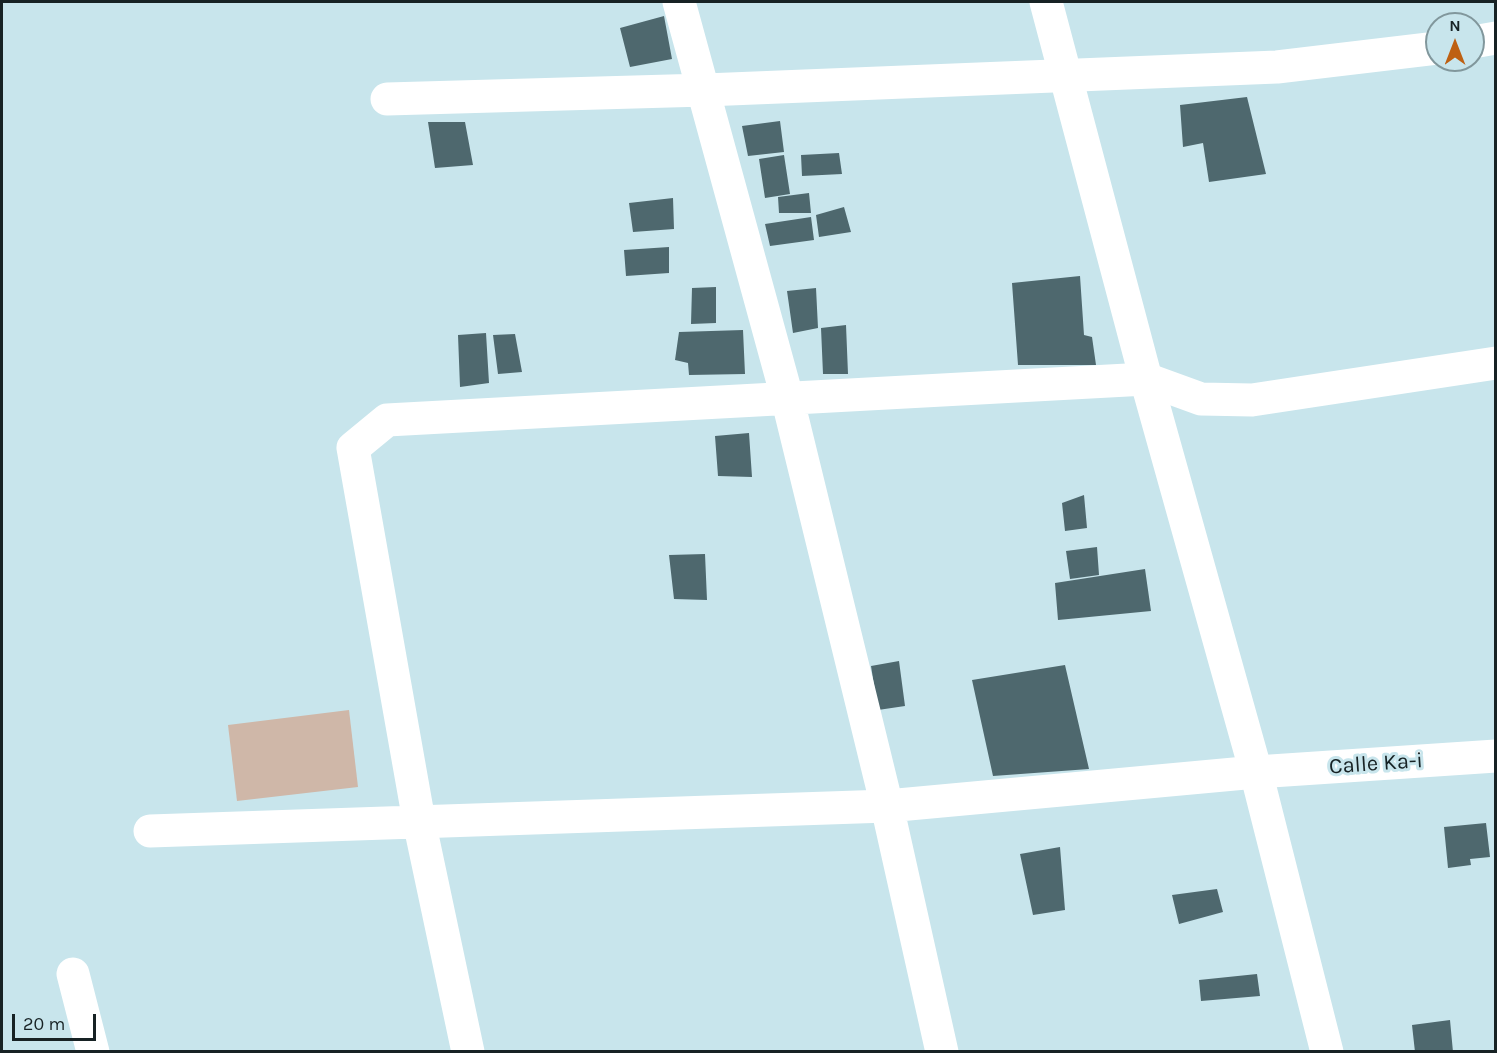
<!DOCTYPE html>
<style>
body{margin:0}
#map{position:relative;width:1497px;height:1053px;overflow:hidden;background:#c8e5ec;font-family:Karla,sans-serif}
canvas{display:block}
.frame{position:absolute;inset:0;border:3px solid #172224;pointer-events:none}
.north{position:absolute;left:1425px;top:12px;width:60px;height:60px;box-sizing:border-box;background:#c8e5ec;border:2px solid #81979c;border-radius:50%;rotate:0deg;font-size:16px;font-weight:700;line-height:24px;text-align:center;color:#172224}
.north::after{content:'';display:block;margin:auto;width:21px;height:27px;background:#be6012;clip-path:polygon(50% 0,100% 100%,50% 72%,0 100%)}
.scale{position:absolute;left:12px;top:1014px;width:84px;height:27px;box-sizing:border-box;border:3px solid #172224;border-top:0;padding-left:8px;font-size:18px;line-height:21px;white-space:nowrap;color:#172224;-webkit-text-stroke:4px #c8e5ec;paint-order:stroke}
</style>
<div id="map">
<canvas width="1497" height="1053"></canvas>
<div class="frame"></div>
<div class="north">N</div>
<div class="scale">20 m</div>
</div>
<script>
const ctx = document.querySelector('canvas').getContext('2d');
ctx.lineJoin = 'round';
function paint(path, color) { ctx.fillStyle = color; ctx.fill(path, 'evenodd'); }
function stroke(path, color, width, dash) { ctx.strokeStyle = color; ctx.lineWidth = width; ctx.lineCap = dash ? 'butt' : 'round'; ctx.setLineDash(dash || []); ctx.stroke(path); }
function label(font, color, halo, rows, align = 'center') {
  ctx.font = font + ' Karla,sans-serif'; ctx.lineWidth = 6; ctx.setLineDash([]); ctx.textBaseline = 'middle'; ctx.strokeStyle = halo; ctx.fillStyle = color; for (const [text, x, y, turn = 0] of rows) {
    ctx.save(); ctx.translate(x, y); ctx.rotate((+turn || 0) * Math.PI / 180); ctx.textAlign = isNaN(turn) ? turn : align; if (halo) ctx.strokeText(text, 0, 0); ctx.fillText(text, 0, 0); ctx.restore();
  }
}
const green = new Path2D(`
 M 349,710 L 358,787 L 237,801 L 228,725 Z`);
const building = new Path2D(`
 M 664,16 L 672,59 L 630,67 L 620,28 Z
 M 1247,97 L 1266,174 L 1209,182 L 1203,143 L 1183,147 L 1180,105 Z
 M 780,121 L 784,152 L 748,156 L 742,126 Z
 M 428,122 L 465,122 L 473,165 L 435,168 Z
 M 839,153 L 842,174 L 802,176 L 801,155 Z
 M 784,155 L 790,194 L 765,198 L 759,159 Z
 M 809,193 L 811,213 L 779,213 L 778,197 Z
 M 673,198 L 674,229 L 633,232 L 629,203 Z
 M 844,207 L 851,232 L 819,237 L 816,215 Z
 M 811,217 L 814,240 L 770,246 L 765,224 Z
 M 669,247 L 669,273 L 626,276 L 624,250 Z
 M 1080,276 L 1084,335 L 1092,337 L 1096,365 L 1018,365 L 1012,283 Z
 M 716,287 L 716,323 L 691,324 L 692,288 Z
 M 816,288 L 818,328 L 793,333 L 787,291 Z
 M 846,325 L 848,374 L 823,374 L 821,328 Z
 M 743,330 L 745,374 L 689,375 L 688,363 L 675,360 L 679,332 Z
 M 486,333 L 489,383 L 460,387 L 458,335 Z
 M 515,334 L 522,372 L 498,374 L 493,335 Z
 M 749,433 L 752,477 L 718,476 L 715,436 Z
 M 1084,495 L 1087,528 L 1065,531 L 1062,503 Z
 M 1097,547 L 1099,575 L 1070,579 L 1066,551 Z
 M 705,554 L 707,600 L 674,599 L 669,555 Z
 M 1145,569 L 1151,611 L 1058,620 L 1055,583 Z
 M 899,661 L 905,706 L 878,710 L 871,666 Z
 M 1065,665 L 1089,769 L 993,776 L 972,680 Z
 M 1486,823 L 1490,857 L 1470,859 L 1471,865 L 1448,868 L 1444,827 Z
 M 1060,847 L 1065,910 L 1033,915 L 1020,854 Z
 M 1217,889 L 1223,912 L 1179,924 L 1172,895 Z
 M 1257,974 L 1260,996 L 1201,1001 L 1199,980 Z
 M 1450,1020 L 1453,1052 L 1415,1052 L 1412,1025 Z`);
const street = new Path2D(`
 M 679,2 L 787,397 L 887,806 L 942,1052
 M 1473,42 L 1496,38
 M 387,99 L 705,90 L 1277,67 L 1437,48
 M 150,831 L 887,806 L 1256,772 L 1496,756
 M 73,974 L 93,1052
 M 468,1052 L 419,821 L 353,448 L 387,420 L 1146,379 L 1201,399 L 1252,400 L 1496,363`);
const secondary = new Path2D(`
 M 1046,2 L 1146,379 L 1256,772 L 1327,1052`);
const streetNames = [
 ["Calle Ka-i",1376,764,-4]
];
paint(green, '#cfb7a8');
paint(building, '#4e686e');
stroke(street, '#fff', 33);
stroke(secondary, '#fff', 33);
label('22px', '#172224', '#c8e5ec', streetNames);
</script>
